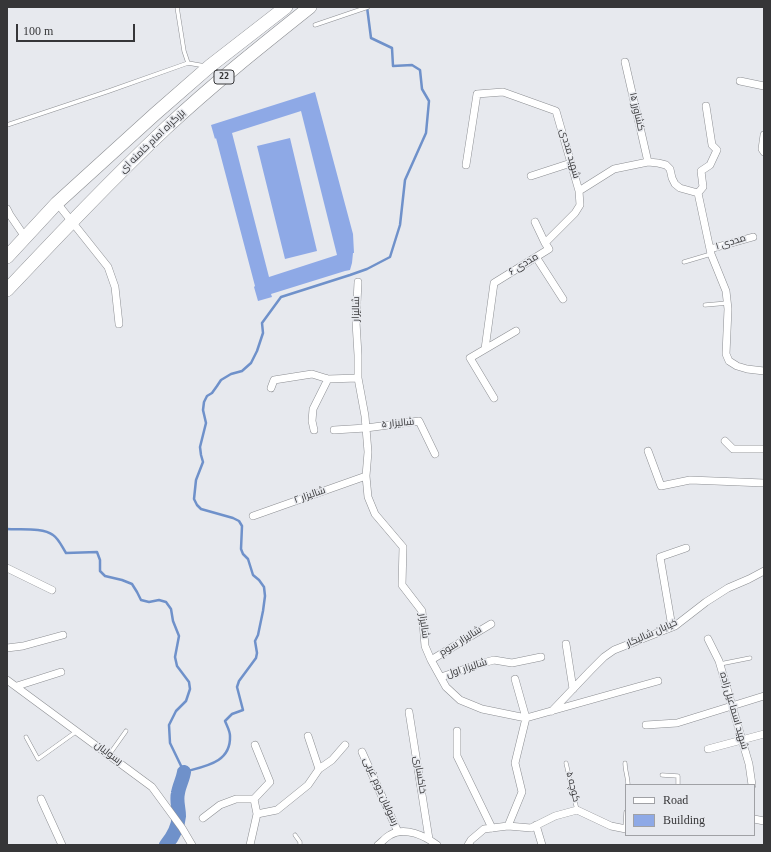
<!DOCTYPE html>
<meta charset="utf-8">
<style>
body{margin:0}
#map{position:relative;width:771px;height:852px;overflow:hidden;background:#e7e9ee;font-family:Georgia,serif}
canvas{display:block}
.frame{position:absolute;inset:0;border:8px solid #363638;pointer-events:none}
.legend{position:absolute;left:625px;top:784px;width:130px;height:52px;box-sizing:border-box;background:#e7e9ee;border:1px solid #a0a1a5;margin:0;padding:5px 7px;list-style:none;font-size:12px;color:#363638}
.legend li{display:flex;align-items:center;gap:8px;height:20px}
.legend b{width:20px;border:1px solid #a0a1a5}
.scale{position:absolute;left:16px;top:24px;width:119px;height:18px;box-sizing:border-box;border:2px solid #363638;border-top:0;padding-left:5px;font-size:12px;line-height:14px;white-space:nowrap;color:#363638;-webkit-text-stroke:3px #e7e9ee;paint-order:stroke}
</style>
<div id="map">
<canvas width="771" height="852"></canvas>
<div class="frame"></div>
<ul class="legend">
<li><b style="height:5px;background:#fff"></b>Road</li>
<li><b style="height:11px;background:#8ea9e6"></b>Building</li>
</ul>
<div class="scale">100 m</div>
</div>
<script>
const ctx = document.querySelector('canvas').getContext('2d');
ctx.lineJoin = 'round';
function stroke(path, color, width, dash) { ctx.strokeStyle = color; ctx.lineWidth = width; ctx.lineCap = dash ? 'butt' : 'round'; ctx.setLineDash(dash || []); ctx.stroke(path); }
function paint(path, color) { ctx.fillStyle = color; ctx.fill(path, 'evenodd'); }
function label(font, color, halo, rows, align = 'center') {
  ctx.font = font + ' Georgia,Cairo,serif'; ctx.lineWidth = 3; ctx.setLineDash([]); ctx.textBaseline = 'middle'; ctx.strokeStyle = halo; ctx.fillStyle = color; for (const [text, x, y, turn = 0] of rows) {
    ctx.save(); ctx.translate(x, y); ctx.rotate((+turn || 0) * Math.PI / 180); ctx.textAlign = isNaN(turn) ? turn : align; if (halo) ctx.strokeText(text, 0, 0); ctx.fillText(text, 0, 0); ctx.restore();
  }
}
const stream = new Path2D(`
 M 7,529 C 20,530 43,527 53,535 C 59,539 62,547 66,553 L 97,552 L 100,560 L 100,571 L 105,576 L 122,580 L 132,584 L 137,592 L 141,600 L 149,602 L 159,600 L 166,602 L 171,609 L 173,621 L 179,636 L 175,657 L 177,666 L 189,682 L 190,689 L 186,701 L 176,711 L 169,725 L 170,743 L 184,772 C 205,766 231,763 230,736 C 230,731 227,726 225,721 L 232,714 L 243,710 L 237,687 L 239,681 L 256,658 L 257,653 L 255,641 L 258,635 L 263,611 L 265,596 L 264,587 L 259,580 L 253,575 L 248,559 L 243,554 L 241,549 L 242,526 L 239,521 L 233,518 L 201,509 L 197,505 L 194,499 L 196,480 L 203,462 L 201,455 L 200,447 L 206,423 L 203,410 L 204,402 L 207,396 L 212,393 L 217,386 L 221,380 L 231,374 L 242,371 L 251,363 L 257,351 L 263,333 L 262,323 L 281,297 L 350,275 L 367,269 L 390,257 L 400,225 L 405,180 L 426,133 L 429,101 L 422,89 L 420,70 L 412,65 L 393,66 L 392,48 L 371,38 L 367,7`);
const river = new Path2D(`
 M 166,845 C 173,837 178,827 179,816 C 179,808 176,801 178,793 C 179,786 183,779 184,772`);
const building = new Path2D(`
 M 315,92 L 353,234 L 354,253 L 353,253 L 352,263 L 350,270 L 345,271 L 271,294 L 272,297 L 258,301 L 254,287 L 255,286 L 216,138 L 215,139 L 211,125 ZM 301,111 L 337,255 L 269,277 L 232,133 Z
 M 290,138 L 317,251 L 285,259 L 257,146 Z`);
const lane = new Path2D(`
 M 177,7 L 184,51 L 188,63
 M 315,25 L 368,7
 M 7,125 L 109,91 L 188,63 L 205,66
 M 684,262 L 711,254
 M 705,305 L 728,303
 M 720,664 L 750,658
 M 26,737 L 38,759 L 77,731
 M 109,755 L 126,731
 M 566,763 L 577,810
 M 625,763 C 625,771 628,777 628,785
 M 662,775 L 678,776 L 678,785
 M 625,829 L 626,812
 M 295,835 L 300,842 L 300,845`);
const street = new Path2D(`
 M 625,62 L 648,162
 M 740,81 L 764,86
 M 764,135 L 762,149 L 764,152
 M 466,165 L 477,94 L 503,92 L 556,111 L 579,191 L 614,169 L 648,162 L 658,163 L 666,165 L 670,169 L 672,178 L 675,184 L 680,188 L 698,193 L 711,254 L 726,291 L 728,309 L 726,354 L 729,361 L 737,366 L 747,369 L 764,371
 M 531,176 L 571,163
 M 698,193 L 703,187 L 701,171 L 710,165 L 717,150 L 712,145 L 706,106
 M 57,203 L 108,267 L 115,287 L 119,324
 M 7,209 L 10,215 L 25,237
 M 535,222 L 545,243
 M 710,249 L 753,237
 M 536,257 L 563,299
 M 358,282 L 356,322 L 358,355 L 358,378 L 365,416 L 368,452 L 366,476 L 368,497 L 375,514 L 403,547 L 402,585 L 422,611 L 425,646 L 431,660 L 446,687 L 460,700 L 482,709 L 526,718 L 515,763 L 522,792 L 508,826
 M 485,349 L 494,283 L 549,249 L 545,243 L 575,213 L 580,205 L 579,191
 M 271,388 L 274,380 L 312,374 L 328,379 L 358,378
 M 494,398 L 470,358 L 516,331
 M 314,430 L 312,421 L 313,409 L 328,379
 M 334,430 L 366,428 L 419,421 L 435,454
 M 725,441 L 733,449 L 764,449
 M 648,451 L 661,486 L 690,480 L 764,483
 M 253,516 L 366,476
 M 7,568 L 52,590
 M 672,627 L 660,557 L 686,548
 M 708,639 L 719,661 L 749,764 L 752,785
 M 566,644 L 573,689
 M 7,648 L 23,646 L 63,635
 M 431,660 L 491,624
 M 441,677 L 483,663 L 494,660 L 512,663 L 541,657
 M 515,679 L 526,718 L 658,681
 M 7,680 L 152,787 L 182,828 L 192,845
 M 17,686 L 61,672
 M 552,711 L 590,671 L 604,657 L 614,650 L 675,626 L 706,602 L 728,588 L 749,579 L 764,571
 M 409,712 L 429,839
 M 646,725 L 677,723 L 764,696
 M 457,731 L 457,756 L 492,828
 M 708,749 L 764,734
 M 362,752 L 398,832
 M 319,769 L 332,760 L 345,745
 M 41,799 L 62,845
 M 257,814 L 277,810 L 308,785 L 319,769 L 308,736
 M 203,818 L 220,805 L 236,799 L 254,799 L 270,782 L 255,745
 M 754,819 L 764,821
 M 536,825 L 542,845
 M 250,845 L 257,814 L 254,799
 M 378,845 C 382,842 386,837 390,835 C 405,826 425,836 437,845
 M 468,845 L 471,840 L 484,829 L 508,826 L 531,828 L 555,816 L 577,810 L 611,826 L 626,829`);
const highway = new Path2D(`
 M 7,257 L 57,203 L 155,114 L 210,66 L 286,7
 M 7,290 C 59,235 111,180 166,128 C 212,85 261,46 310,7`);
const shields = [
 [224,77,20]
];
const shieldNames = [
 ["22",224,77]
];
const streetNames = [
 ["کشاورز ۱۵",636,112,77],
 ["بزرگراه امام خامنه ای",153,142,-44],
 ["شهید مددی",569,154,74],
 ["مددی ۱",731,243,-17],
 ["مددی ۶",524,265,-32],
 ["شالیزار",357,309,-89],
 ["شالیزار ۵",398,424,-5],
 ["شالیزار ۲",310,496,-19],
 ["شالیزار",423,626,82],
 ["خیابان شالیکار",652,634,-24],
 ["شالیزار سوم",461,642,-32],
 ["شالیزار اول",467,669,-18],
 ["شهید اسماعیل زاده",733,711,74],
 ["رسولیان",108,754,37],
 ["خاکساری",419,775,81],
 ["کوچه ۵",572,787,76],
 ["رسولیان دوم غربی",380,792,66]
];
stroke(stream, '#6f91ca', 2.5);
stroke(river, '#6f91ca', 14);
paint(building, '#8ea9e6');
stroke(lane, '#8c8e92', 4.5);
stroke(street, '#8c8e92', 8);
stroke(highway, '#8c8e92', 14);
stroke(lane, '#fff', 3.5);
stroke(street, '#fff', 7);
stroke(highway, '#fff', 13);
for (const [x, y, w] of shields) { const box = new Path2D(); box.roundRect(x - w / 2, y - 7, w, 14, 3); ctx.fillStyle = '#e7e9ee'; ctx.fill(box); stroke(box, '#363638', 1); }
label('bold 9px', '#363638', null, shieldNames);
label('10px', '#363638', '#e7e9ee', streetNames);
</script>
